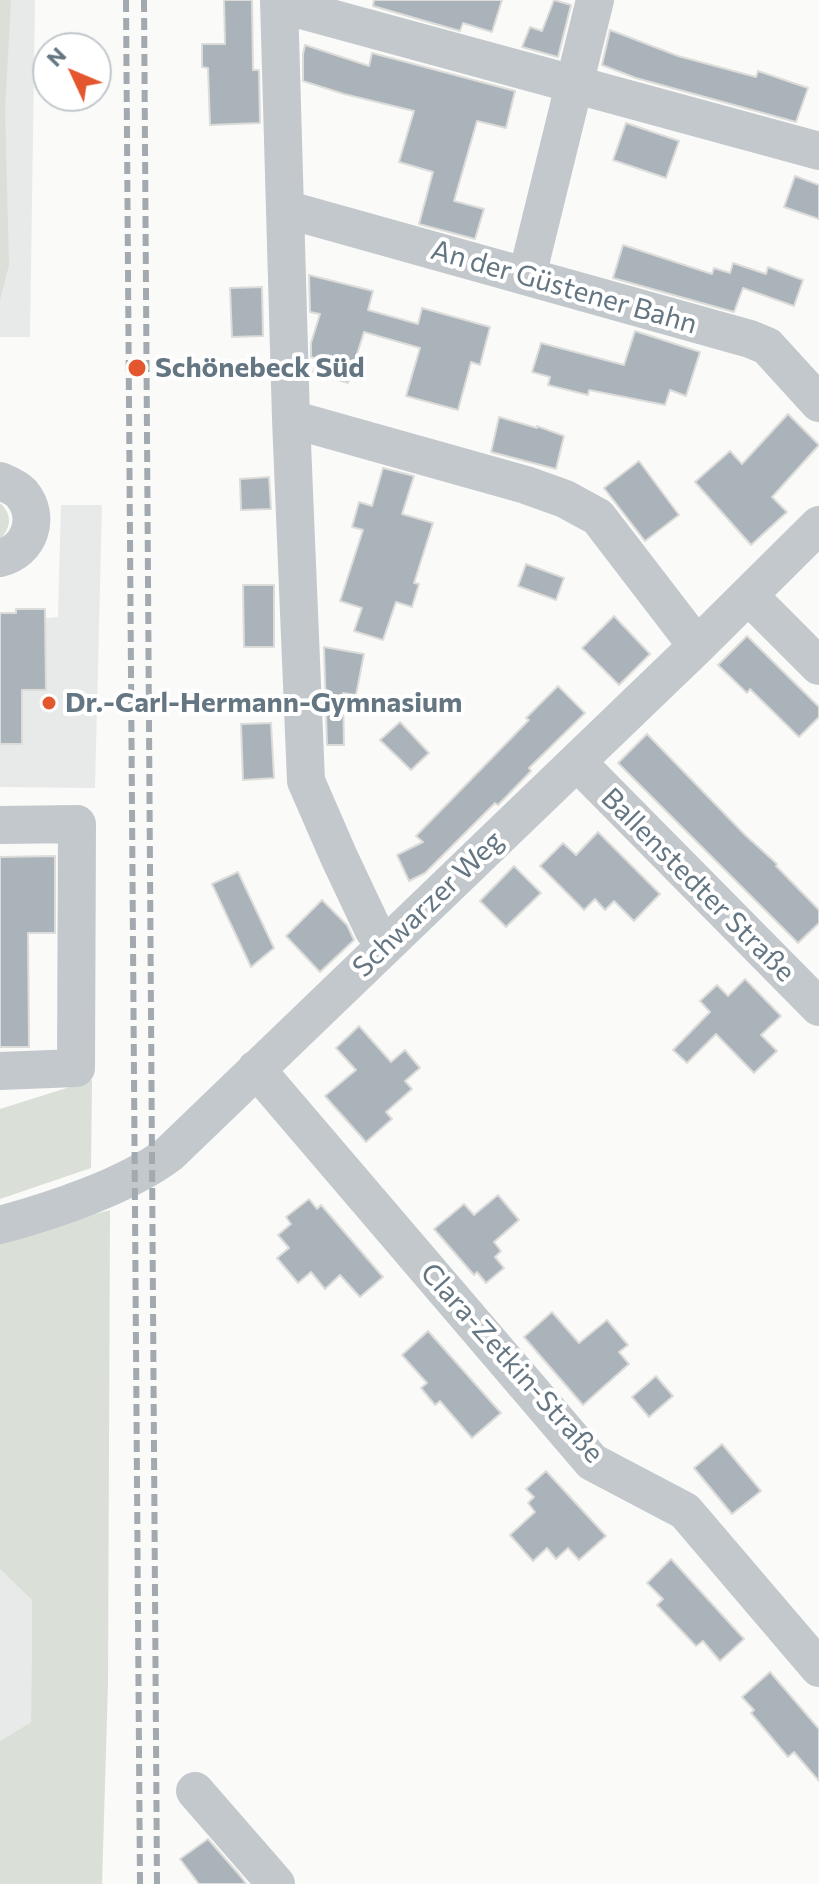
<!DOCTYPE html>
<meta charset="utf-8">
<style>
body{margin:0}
#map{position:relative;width:819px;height:1884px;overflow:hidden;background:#fafaf8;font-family:Commissioner,sans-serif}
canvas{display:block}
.north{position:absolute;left:32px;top:32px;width:80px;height:80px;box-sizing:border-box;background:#fff;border:2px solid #c1c8cd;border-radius:50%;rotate:314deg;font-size:22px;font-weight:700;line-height:32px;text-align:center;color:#657683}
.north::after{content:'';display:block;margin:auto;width:28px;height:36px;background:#e4572e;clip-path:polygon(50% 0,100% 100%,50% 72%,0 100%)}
</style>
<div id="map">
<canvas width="819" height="1884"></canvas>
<div class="north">N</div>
</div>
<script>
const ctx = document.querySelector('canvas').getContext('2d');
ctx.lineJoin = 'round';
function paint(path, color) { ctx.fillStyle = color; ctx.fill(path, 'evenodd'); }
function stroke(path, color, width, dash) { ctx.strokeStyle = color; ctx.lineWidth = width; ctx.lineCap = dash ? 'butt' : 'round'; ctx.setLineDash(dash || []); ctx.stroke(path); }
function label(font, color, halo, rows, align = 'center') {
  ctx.font = font + ' Commissioner,sans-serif'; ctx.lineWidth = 8; ctx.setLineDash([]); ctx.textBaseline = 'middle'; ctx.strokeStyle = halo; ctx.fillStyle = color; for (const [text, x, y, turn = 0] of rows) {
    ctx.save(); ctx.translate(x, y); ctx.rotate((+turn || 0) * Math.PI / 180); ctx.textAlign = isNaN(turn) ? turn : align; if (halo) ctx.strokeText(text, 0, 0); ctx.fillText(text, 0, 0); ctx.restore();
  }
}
const built = new Path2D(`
 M 0,0 L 35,0 L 30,337 L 0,337 Z
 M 61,505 L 102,505 L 95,788 L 0,787 L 0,613 L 8,613 L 8,619 L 16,618 L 16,609 L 45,609 L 46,618 L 58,617 Z
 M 0,1569 L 32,1599 L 31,1722 L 0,1741 Z`);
const green = new Path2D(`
 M 0,0 L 11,0 L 5,110 L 9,265 L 0,300 Z
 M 0,503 C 13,515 11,527 0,540 Z
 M 92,1080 L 91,1168 L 0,1199 L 0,1109 Z
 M 110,1210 L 108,1683 L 102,1884 L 0,1884 L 0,1741 L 31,1722 L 32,1600 L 0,1569 L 0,1241 Z`);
const building = new Path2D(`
 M 224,0 L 252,0 L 253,70 L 259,70 L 260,123 L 210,125 L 208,68 L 202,67 L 202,44 L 225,44 Z
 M 374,0 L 502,0 L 492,32 L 463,23 L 460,31 L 373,6 Z
 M 554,0 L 571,5 L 558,57 L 522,47 L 530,27 L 542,31 Z
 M 610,30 L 678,56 L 756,77 L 758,71 L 808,88 L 796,122 L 636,78 L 602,65 Z
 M 305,45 L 369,66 L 372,53 L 515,91 L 506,128 L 477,121 L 454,201 L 484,209 L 475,239 L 419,224 L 433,172 L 399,162 L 414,111 L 344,94 L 303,81 L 303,54 Z
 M 626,123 L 679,141 L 666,178 L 613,160 Z
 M 795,176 L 819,185 L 819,219 L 784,207 Z
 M 623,245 L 712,274 L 714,268 L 730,273 L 733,263 L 766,274 L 768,267 L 803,280 L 794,306 L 743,288 L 734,312 L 613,278 Z
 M 309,275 L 373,291 L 368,310 L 418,324 L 422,308 L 490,327 L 480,365 L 471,362 L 458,410 L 406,396 L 420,348 L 364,332 L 348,383 L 313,372 L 318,359 L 311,357 L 311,343 L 320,314 L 310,312 Z
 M 262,287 L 263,336 L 232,337 L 230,288 Z
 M 635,331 L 700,352 L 686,396 L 670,390 L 665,405 L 589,390 L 588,395 L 548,385 L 550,377 L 532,372 L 541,343 L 624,365 Z
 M 788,414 L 819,445 L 772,497 L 787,512 L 751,545 L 695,482 L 730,451 L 742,464 Z
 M 499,417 L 537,428 L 537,426 L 564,436 L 556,469 L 491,452 Z
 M 639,461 L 679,515 L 645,541 L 604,488 Z
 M 383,468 L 414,476 L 402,514 L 433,523 L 414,583 L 419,584 L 412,607 L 396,602 L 383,640 L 354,631 L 362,608 L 340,601 L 363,530 L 352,527 L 359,502 L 372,506 Z
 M 269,477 L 271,509 L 241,510 L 240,479 Z
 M 526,564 L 564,578 L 556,600 L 518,586 Z
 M 243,585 L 274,585 L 274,647 L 244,647 Z
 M 16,609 L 45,609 L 46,690 L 22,690 L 22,744 L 0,744 L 0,613 L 16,613 Z
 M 614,616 L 650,654 L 619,685 L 582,648 Z
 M 747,636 L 819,707 L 819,717 L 799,737 L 750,689 L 747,693 L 718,665 Z
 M 324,647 L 364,654 L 356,695 L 343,693 L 344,745 L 327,745 Z
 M 558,686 L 585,713 L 529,768 L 531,771 L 498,805 L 495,803 L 425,873 L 409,881 L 397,855 L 423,842 L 416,836 L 529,720 L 526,718 Z
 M 400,722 L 429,753 L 411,770 L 380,740 Z
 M 271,723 L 274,778 L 243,780 L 241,724 Z
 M 647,734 L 745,835 L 777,864 L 776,866 L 819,910 L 819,923 L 798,943 L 618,763 Z
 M 598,832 L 660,894 L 634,921 L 614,901 L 605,910 L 595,899 L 584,910 L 540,866 L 563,843 L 576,855 Z
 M 55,856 L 55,933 L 28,933 L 29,1047 L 0,1047 L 0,857 Z
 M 514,866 L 541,893 L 506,927 L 480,901 Z
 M 238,872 L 274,948 L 251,967 L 212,884 Z
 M 322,900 L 347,925 L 354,940 L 320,972 L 286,936 Z
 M 745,979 L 781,1016 L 761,1035 L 777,1051 L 754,1073 L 716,1034 L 687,1063 L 673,1050 L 710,1012 L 700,1001 L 717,985 L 728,996 Z
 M 359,1026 L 391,1062 L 405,1050 L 420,1068 L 405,1081 L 412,1089 L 386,1112 L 392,1119 L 366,1142 L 325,1096 L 356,1070 L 336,1048 Z
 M 498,1195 L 519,1220 L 494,1242 L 501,1251 L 495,1257 L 504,1268 L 486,1283 L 477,1272 L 474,1275 L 434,1229 L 464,1204 L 474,1215 Z
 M 309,1199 L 317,1209 L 321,1205 L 383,1277 L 360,1297 L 340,1275 L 325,1289 L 311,1272 L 298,1283 L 277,1258 L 289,1248 L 278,1235 L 291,1224 L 286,1217 Z
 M 552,1312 L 579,1343 L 607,1320 L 628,1345 L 619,1352 L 629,1364 L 583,1405 L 524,1337 Z
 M 428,1331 L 501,1413 L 472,1438 L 440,1401 L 435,1405 L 421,1388 L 427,1383 L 402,1355 Z
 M 656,1376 L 673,1396 L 649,1417 L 632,1397 Z
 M 722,1444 L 761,1491 L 732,1514 L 694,1468 Z
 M 546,1471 L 606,1536 L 579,1560 L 568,1548 L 556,1559 L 547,1548 L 533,1561 L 510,1535 L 535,1512 L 528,1503 L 534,1497 L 526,1489 Z
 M 671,1559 L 744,1639 L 720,1661 L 703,1641 L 696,1646 L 657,1605 L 663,1599 L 647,1583 Z
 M 770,1672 L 819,1729 L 819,1781 L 794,1752 L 788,1757 L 751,1713 L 754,1710 L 742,1697 Z
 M 208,1839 L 242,1878 L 246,1884 L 199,1884 L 180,1859 Z`);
const minor = new Path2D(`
 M 279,0 L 291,419 L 306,781 L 339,857 L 373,929 L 384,946
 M 279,4 L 819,151
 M 285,209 L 750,339 L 767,346 L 819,403
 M 527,276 L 595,0
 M 291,419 L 526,485 L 565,499 L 598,517 L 697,646
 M 0,481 C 7,484 17,488 22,494 C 41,517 30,551 0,558
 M 749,596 L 819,666
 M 577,762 L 819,1007
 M 0,825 L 77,824 L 76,1068 L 0,1071
 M 256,1069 L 592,1462 L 685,1511 L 819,1668
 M 0,1225 C 52,1211 127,1186 169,1154 L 697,646 L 819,525
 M 195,1791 L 276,1884`);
const rail = new Path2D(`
 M 126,0 L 140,1884
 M 144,0 L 157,1884`);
const markers = [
 [137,368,10,"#e4572e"],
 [49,703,8,"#e4572e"]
];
const streetNames = [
 ["An der Güstener Bahn",564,287,16],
 ["Ballenstedter Straße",698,885,45],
 ["Schwarzer Weg",428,904,-44],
 ["Clara-Zetkin-Straße",512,1363,48]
];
const poiNames = [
 ["Schönebeck Süd",155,368],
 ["Dr.-Carl-Hermann-Gymnasium",65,703]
];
paint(built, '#e8e9e9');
paint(green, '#dadfd7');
paint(building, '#aab3b9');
stroke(building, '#dcdcda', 2);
stroke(minor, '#c3c8cc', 38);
stroke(rail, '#a2aab0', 6, [12, 6]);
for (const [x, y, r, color] of markers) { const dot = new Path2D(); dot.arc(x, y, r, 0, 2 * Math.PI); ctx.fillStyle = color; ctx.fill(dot); stroke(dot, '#fff', 3); }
label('28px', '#657683', '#fff', streetNames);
label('bold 28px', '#657683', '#fff', poiNames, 'left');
</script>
